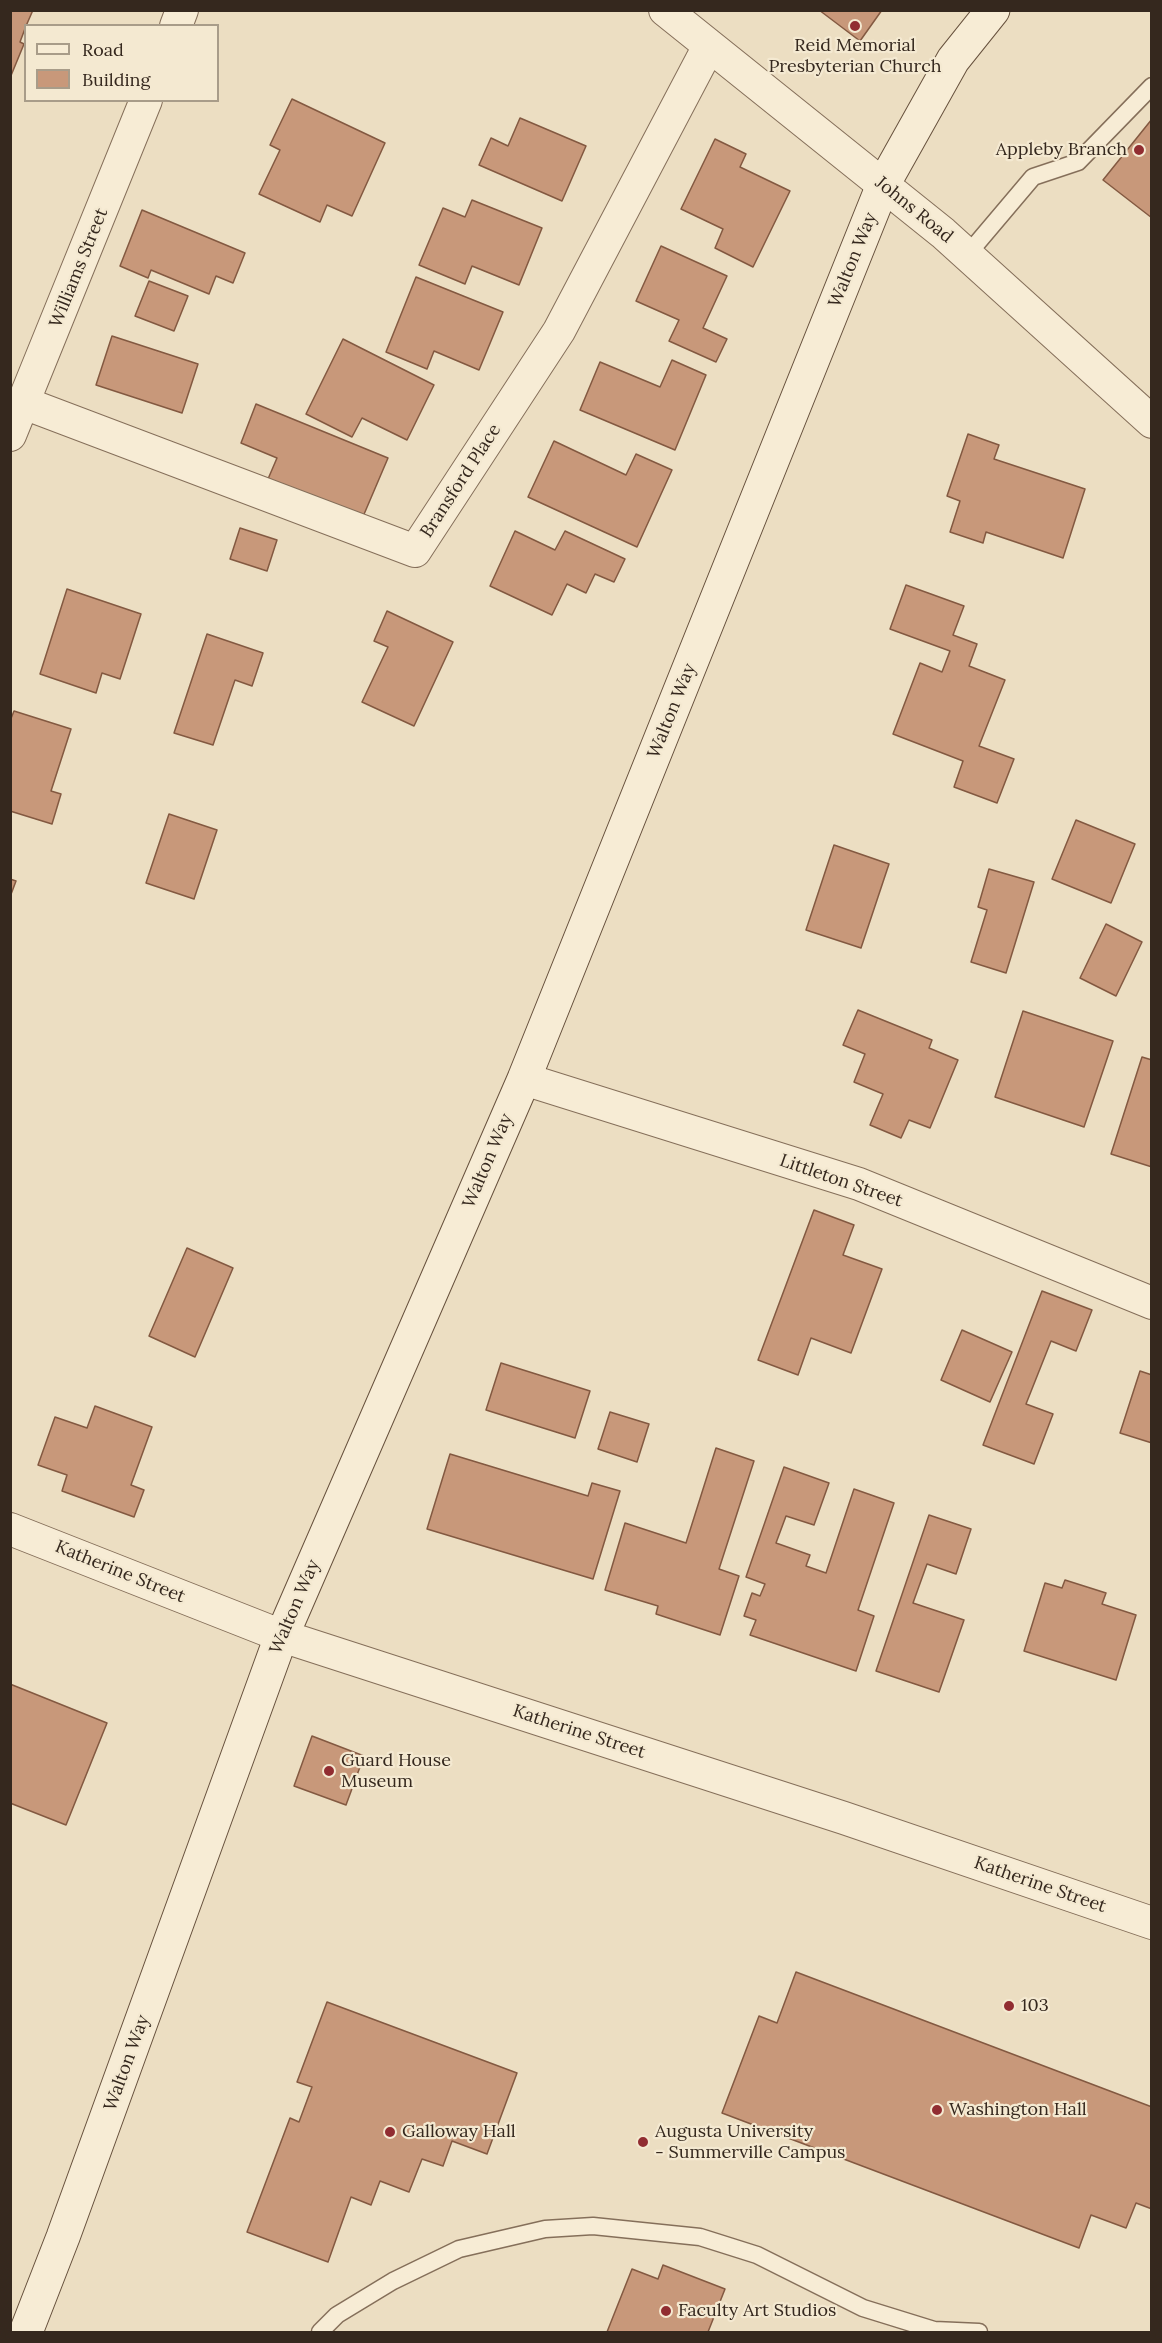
<!DOCTYPE html>
<style>
body{margin:0}
#map{position:relative;width:1162px;height:2343px;overflow:hidden;background:#ecdec2;font-family:Lora,serif}
canvas{display:block}
.frame{position:absolute;inset:0;border:12px solid #35281e;pointer-events:none}
.legend{position:absolute;left:24px;top:24px;width:195px;height:78px;box-sizing:border-box;background:#f4e9d1;border:2px solid #a89c89;margin:0;padding:8px 10px;list-style:none;font-size:18px;color:#35281e}
.legend li{display:flex;align-items:center;gap:12px;height:30px}
.legend b{width:30px;border:2px solid #a89c89}
</style>
<div id="map">
<canvas width="1162" height="2343"></canvas>
<div class="frame"></div>
<ul class="legend">
<li><b style="height:8px;background:#f7ecd5"></b>Road</li>
<li><b style="height:16px;background:#c8987a"></b>Building</li>
</ul>
</div>
<script>
const ctx = document.querySelector('canvas').getContext('2d');
ctx.lineJoin = 'round';
function paint(path, color) { ctx.fillStyle = color; ctx.fill(path, 'evenodd'); }
function stroke(path, color, width, dash) { ctx.strokeStyle = color; ctx.lineWidth = width; ctx.lineCap = dash ? 'butt' : 'round'; ctx.setLineDash(dash || []); ctx.stroke(path); }
function label(font, color, halo, rows, align = 'center') {
  ctx.font = font + ' Lora,serif'; ctx.lineWidth = 4.5; ctx.setLineDash([]); ctx.textBaseline = 'middle'; ctx.strokeStyle = halo; ctx.fillStyle = color; for (const [text, x, y, turn = 0] of rows) {
    ctx.save(); ctx.translate(x, y); ctx.rotate((+turn || 0) * Math.PI / 180); ctx.textAlign = isNaN(turn) ? turn : align; if (halo) ctx.strokeText(text, 0, 0); ctx.fillText(text, 0, 0); ctx.restore();
  }
}
const building = new Path2D(`
 M 10,10 L 33,10 L 26,26 L 20,42 L 24,44 L 10,78 Z
 M 819,10 L 882,10 L 860,41 Z
 M 292,99 L 385,143 L 352,216 L 327,205 L 320,222 L 259,194 L 280,150 L 270,145 Z
 M 520,118 L 586,146 L 562,201 L 479,165 L 491,138 L 508,146 Z
 M 1152,119 L 1152,218 L 1103,180 Z
 M 715,139 L 746,154 L 740,167 L 790,191 L 753,267 L 715,248 L 723,229 L 681,209 Z
 M 472,200 L 542,228 L 519,285 L 472,266 L 465,284 L 419,265 L 443,208 L 465,217 Z
 M 142,210 L 245,253 L 233,283 L 216,276 L 209,294 L 151,270 L 148,278 L 120,266 Z
 M 661,246 L 727,276 L 703,328 L 727,339 L 716,362 L 669,341 L 679,320 L 636,301 Z
 M 416,277 L 503,312 L 479,370 L 434,351 L 427,369 L 386,352 Z
 M 149,281 L 188,296 L 174,331 L 135,316 Z
 M 112,336 L 198,364 L 182,413 L 96,385 Z
 M 343,339 L 434,385 L 407,440 L 362,418 L 352,437 L 306,414 Z
 M 672,360 L 706,375 L 675,450 L 580,410 L 600,362 L 660,387 Z
 M 256,404 L 388,458 L 359,526 L 265,486 L 277,458 L 241,443 Z
 M 968,434 L 999,445 L 994,459 L 1085,489 L 1063,558 L 986,532 L 983,543 L 950,532 L 960,501 L 947,496 Z
 M 554,441 L 626,475 L 636,454 L 672,470 L 637,547 L 528,497 Z
 M 240,528 L 277,540 L 267,571 L 230,559 Z
 M 515,531 L 555,550 L 565,531 L 625,559 L 614,582 L 595,574 L 586,593 L 567,584 L 552,615 L 490,586 Z
 M 906,585 L 964,606 L 953,635 L 977,644 L 969,666 L 1005,680 L 979,746 L 1014,759 L 997,803 L 954,787 L 963,761 L 893,734 L 920,663 L 942,672 L 950,651 L 890,629 Z
 M 67,589 L 141,614 L 120,679 L 102,673 L 96,693 L 40,674 Z
 M 387,611 L 453,642 L 414,726 L 362,702 L 388,647 L 374,641 Z
 M 207,634 L 263,653 L 252,686 L 235,680 L 213,745 L 174,733 Z
 M 14,711 L 71,729 L 51,791 L 61,794 L 52,824 L 10,811 L 10,721 Z
 M 169,814 L 217,830 L 194,899 L 146,883 Z
 M 1076,820 L 1135,844 L 1111,903 L 1052,879 Z
 M 834,845 L 889,864 L 861,948 L 806,930 Z
 M 989,869 L 1034,882 L 1006,973 L 971,962 L 987,910 L 978,907 Z
 M 10,879 L 16,881 L 10,897 Z
 M 1106,924 L 1142,942 L 1116,996 L 1080,978 Z
 M 858,1010 L 932,1040 L 929,1048 L 958,1060 L 930,1128 L 909,1120 L 901,1138 L 870,1125 L 883,1094 L 854,1082 L 865,1054 L 843,1045 Z
 M 1023,1011 L 1113,1041 L 1084,1127 L 995,1097 Z
 M 1142,1057 L 1152,1060 L 1152,1167 L 1111,1154 Z
 M 814,1210 L 854,1225 L 843,1255 L 882,1269 L 851,1353 L 811,1338 L 798,1375 L 758,1360 Z
 M 187,1248 L 233,1268 L 195,1357 L 149,1336 Z
 M 1042,1291 L 1092,1310 L 1076,1351 L 1051,1341 L 1026,1404 L 1053,1414 L 1034,1464 L 983,1445 Z
 M 962,1330 L 1012,1352 L 990,1402 L 941,1380 Z
 M 501,1363 L 590,1391 L 575,1438 L 486,1410 Z
 M 1140,1371 L 1152,1375 L 1152,1443 L 1120,1433 Z
 M 95,1406 L 152,1427 L 131,1485 L 144,1490 L 134,1517 L 62,1491 L 67,1475 L 38,1465 L 55,1417 L 87,1428 Z
 M 610,1412 L 649,1424 L 637,1462 L 598,1449 Z
 M 716,1448 L 754,1461 L 719,1569 L 739,1576 L 720,1635 L 656,1614 L 658,1606 L 605,1590 L 625,1523 L 686,1543 Z
 M 450,1454 L 588,1496 L 592,1483 L 620,1491 L 593,1579 L 427,1529 Z
 M 784,1467 L 829,1483 L 814,1525 L 786,1516 L 776,1543 L 810,1555 L 806,1566 L 826,1573 L 854,1489 L 894,1503 L 858,1610 L 874,1616 L 856,1671 L 750,1635 L 756,1620 L 744,1616 L 752,1593 L 760,1596 L 765,1584 L 746,1577 Z
 M 929,1515 L 971,1529 L 956,1574 L 927,1564 L 913,1603 L 964,1620 L 939,1692 L 876,1671 Z
 M 1065,1580 L 1106,1593 L 1102,1604 L 1136,1615 L 1116,1680 L 1024,1651 L 1045,1583 L 1062,1588 Z
 M 10,1684 L 107,1723 L 66,1825 L 10,1803 Z
 M 312,1736 L 364,1756 L 346,1805 L 294,1786 Z
 M 796,1972 L 1152,2107 L 1152,2209 L 1136,2203 L 1126,2228 L 1091,2215 L 1079,2248 L 722,2113 L 759,2016 L 777,2023 Z
 M 327,2002 L 517,2073 L 487,2154 L 452,2141 L 443,2166 L 422,2159 L 409,2192 L 380,2181 L 371,2205 L 351,2197 L 328,2262 L 247,2232 L 290,2118 L 299,2122 L 312,2087 L 297,2082 Z
 M 663,2265 L 725,2289 L 708,2332 L 607,2332 L 632,2269 L 658,2279 Z`);
const lane = new Path2D(`
 M 967,255 L 1033,177 L 1078,162 L 1152,86
 M 320,2332 L 337,2315 L 393,2281 L 459,2249 L 545,2229 L 593,2226 L 700,2237 L 757,2255 L 863,2308 L 934,2330 L 979,2332`);
const street = new Path2D(`
 M 665,10 L 943,233 L 1152,422
 M 176,26 L 182,10
 M 24,403 L 415,551 L 559,331 L 709,46
 M 10,435 L 146,100
 M 524,1079 L 859,1184 L 1152,1303
 M 10,1529 L 282,1636 L 844,1818 L 1152,1923`);
const secondary = new Path2D(`
 M 26,2332 L 63,2237 L 278,1645 L 524,1079 L 883,185 L 953,60 L 993,10`);
const markers = [
 [855,26,6,"#912d31"],
 [1139,150,6,"#912d31"],
 [329,1771,6,"#912d31"],
 [1009,2006,6,"#912d31"],
 [937,2110,6,"#912d31"],
 [390,2132,6,"#912d31"],
 [643,2142,6,"#912d31"],
 [666,2311,6,"#912d31"]
];
const poiNames = [
 ["Reid Memorial",855,46,"center"],
 ["Presbyterian Church",855,67,"center"],
 ["Appleby Branch",1127,150,"right"],
 ["Guard House",341,1761],
 ["Museum",341,1782],
 ["103",1021,2006],
 ["Washington Hall",949,2110],
 ["Galloway Hall",402,2132],
 ["Augusta University",655,2132],
 ["- Summerville Campus",655,2153],
 ["Faculty Art Studios",678,2311]
];
const streetNames = [
 ["Johns Road",914,210,39],
 ["Walton Way",853,260,-68],
 ["Williams Street",79,268,-68],
 ["Bransford Place",461,481,-57],
 ["Walton Way",672,711,-68],
 ["Walton Way",488,1161,-67],
 ["Littleton Street",841,1181,19],
 ["Katherine Street",120,1572,22],
 ["Walton Way",295,1607,-67],
 ["Katherine Street",579,1732,18],
 ["Katherine Street",1040,1885,19],
 ["Walton Way",127,2063,-70]
];
paint(building, '#c8987a');
stroke(building, '#835941', 1.5);
stroke(lane, '#856f5a', 19);
stroke(street, '#856f5a', 34);
stroke(secondary, '#67513d', 35);
stroke(lane, '#f7ecd5', 16);
stroke(street, '#f7ecd5', 32);
stroke(secondary, '#f7ecd5', 33);
for (const [x, y, r, color] of markers) { const dot = new Path2D(); dot.arc(x, y, r, 0, 2 * Math.PI); ctx.fillStyle = color; ctx.fill(dot); stroke(dot, '#f4e9d1', 2); }
label('18px', '#35281e', '#f4e9d1', poiNames, 'left');
label('18px', '#35281e', '#f4e9d1', streetNames);
</script>
